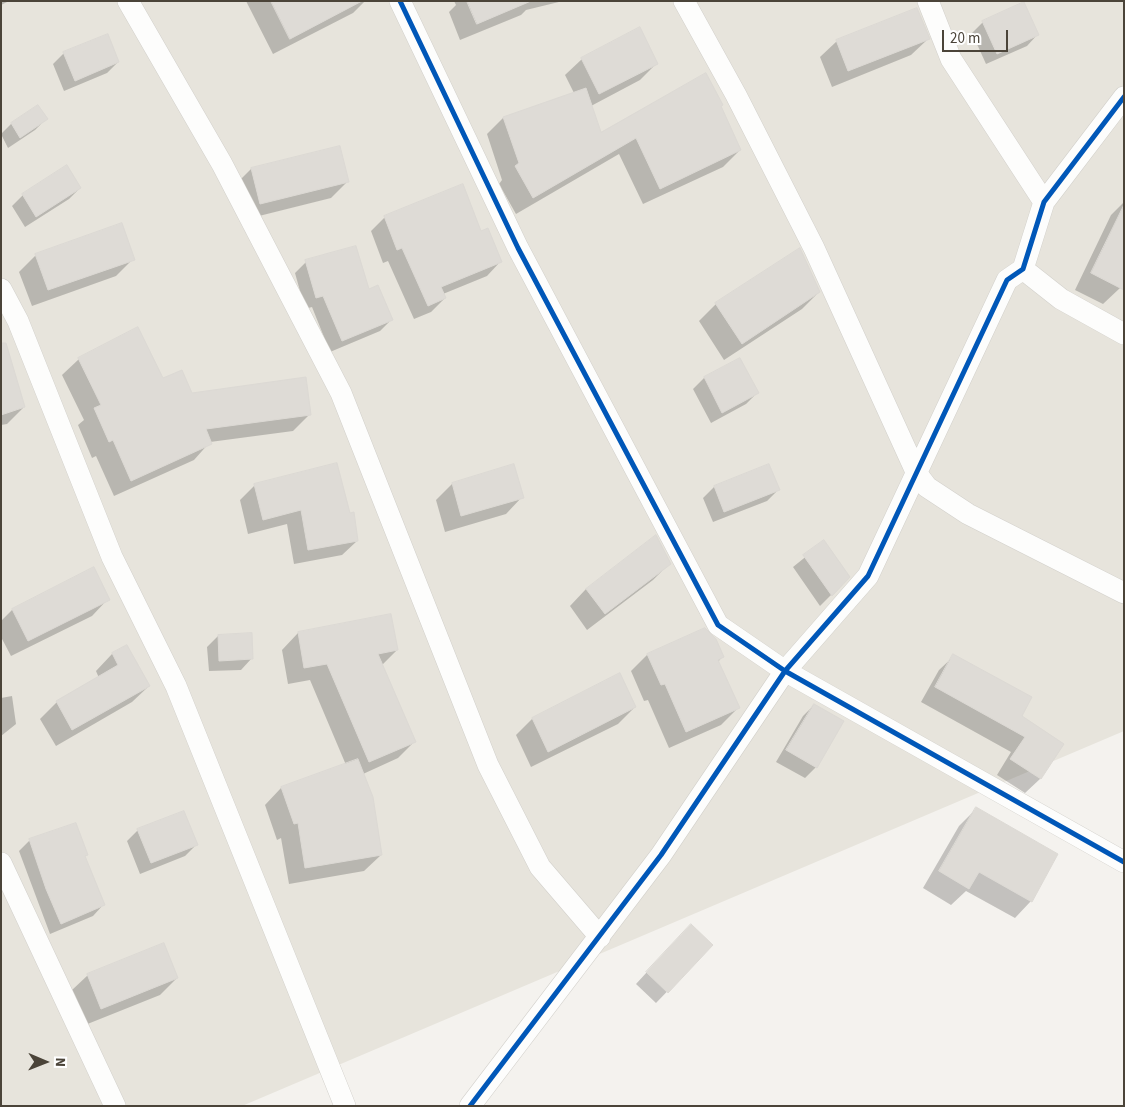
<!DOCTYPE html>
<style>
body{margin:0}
#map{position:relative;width:1125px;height:1107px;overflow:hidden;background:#f4f2ee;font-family:"Source Sans 3",sans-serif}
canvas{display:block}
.frame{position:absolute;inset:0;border:2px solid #4b4439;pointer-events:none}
.north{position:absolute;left:20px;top:1037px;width:50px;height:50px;-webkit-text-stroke:4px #fff;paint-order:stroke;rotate:91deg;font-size:14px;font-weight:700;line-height:20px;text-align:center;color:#4b4439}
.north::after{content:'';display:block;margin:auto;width:18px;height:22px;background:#4b4439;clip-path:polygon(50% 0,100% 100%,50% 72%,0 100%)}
.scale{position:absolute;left:942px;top:30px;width:66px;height:22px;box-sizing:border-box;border:2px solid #4b4439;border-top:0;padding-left:6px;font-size:15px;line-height:18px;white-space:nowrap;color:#4b4439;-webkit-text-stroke:4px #fff;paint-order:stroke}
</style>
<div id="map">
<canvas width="1125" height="1107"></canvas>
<div class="frame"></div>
<div class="north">N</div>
<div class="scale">20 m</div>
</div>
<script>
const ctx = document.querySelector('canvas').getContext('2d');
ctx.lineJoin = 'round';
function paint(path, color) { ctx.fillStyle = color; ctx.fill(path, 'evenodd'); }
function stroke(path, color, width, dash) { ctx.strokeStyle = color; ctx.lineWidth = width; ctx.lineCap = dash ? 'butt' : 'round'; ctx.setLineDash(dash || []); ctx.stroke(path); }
const residential = new Path2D(`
 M 1,1 L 1124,1 L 1124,731 L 242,1106 L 1,1106 Z`);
const shadow = new Path2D(`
 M 1,1 L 9,1 L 1,5 Z
 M 246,1 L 365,1 L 353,13 L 273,54 Z
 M 454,1 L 563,1 L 526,10 L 521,15 L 460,40 L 449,12 L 456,5 Z
 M 983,22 L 1038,34 L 1027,46 L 986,64 L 972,33 Z
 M 928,39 L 911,55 L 832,87 L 820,57 L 837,41 Z
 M 64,53 L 118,62 L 107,73 L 64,91 L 53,64 Z
 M 582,59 L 657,63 L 640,80 L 591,106 L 600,134 L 720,107 L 740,150 L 723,167 L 643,204 L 619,154 L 516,214 L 499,184 L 502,180 L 487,134 L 503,118 L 574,93 L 565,75 Z
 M 38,107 L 46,119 L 35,130 L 8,148 L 1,134 L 11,124 Z
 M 251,169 L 347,182 L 331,198 L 243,220 L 235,185 Z
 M 80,188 L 69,199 L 25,227 L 12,206 L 23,195 Z
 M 1124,202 L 1124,279 L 1120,288 L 1103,304 L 1075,290 L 1111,215 Z
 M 385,217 L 480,232 L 500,262 L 487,276 L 443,294 L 445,298 L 431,312 L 414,319 L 388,261 L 383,263 L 371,231 Z
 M 36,255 L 133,259 L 116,276 L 32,306 L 19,272 Z
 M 306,262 L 368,291 L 391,320 L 380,331 L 330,352 L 312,307 L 305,309 L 295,273 Z
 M 819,292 L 802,309 L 724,360 L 699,321 L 716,304 Z
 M 79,359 L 191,394 L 310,414 L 293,431 L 210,442 L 194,460 L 114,496 L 96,456 L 92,458 L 78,425 L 84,420 L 62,375 Z
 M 739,360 L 757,393 L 746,404 L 711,423 L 693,389 L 704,378 Z
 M 1,375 L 24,407 L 7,424 L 1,425 Z
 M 336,464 L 357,541 L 342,555 L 294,564 L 287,524 L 248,534 L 240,500 L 255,485 Z
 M 452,484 L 522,497 L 506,514 L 445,532 L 436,500 Z
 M 714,487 L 778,490 L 767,501 L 713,522 L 703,498 Z
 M 824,542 L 849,577 L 820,606 L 793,567 Z
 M 670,563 L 653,580 L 587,630 L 570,606 L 586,589 Z
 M 108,599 L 92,616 L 11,656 L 1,637 L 1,621 L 12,610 Z
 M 298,633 L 397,650 L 382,665 L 414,742 L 398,758 L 363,774 L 381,855 L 364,871 L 289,884 L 281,838 L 277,840 L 265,805 L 281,788 L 346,765 L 310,680 L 288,684 L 282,650 Z
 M 218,636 L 252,658 L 241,670 L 209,671 L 207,647 Z
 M 126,646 L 149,686 L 132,702 L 56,746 L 40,719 L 57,702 L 99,678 L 96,671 L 112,654 Z
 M 647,655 L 722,657 L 718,662 L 738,708 L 721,725 L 669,748 L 648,700 L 644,701 L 631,671 Z
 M 954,656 L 1020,716 L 1062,744 L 1040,779 L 1025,793 L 997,775 L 1011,752 L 921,702 L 939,670 Z
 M 12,696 L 16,724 L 1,736 L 1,698 Z
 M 814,705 L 816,767 L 805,778 L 776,762 L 803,716 Z
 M 635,707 L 618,724 L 531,767 L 516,735 L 532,719 Z
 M 976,809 L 1031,901 L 1015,918 L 966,891 L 951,905 L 923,888 L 959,826 Z
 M 138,830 L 196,845 L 185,856 L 140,874 L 127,841 Z
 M 30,840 L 86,855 L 84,857 L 104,904 L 93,916 L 50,934 L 19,851 Z
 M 680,936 L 712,945 L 656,1003 L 636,984 Z
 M 88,975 L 177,978 L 160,995 L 85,1025 L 71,991 Z`);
const building = new Path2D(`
 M 271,1 L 362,1 L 290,39 Z
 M 467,1 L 531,1 L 477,24 Z
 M 1024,2 L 1039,35 L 997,54 L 982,21 Z
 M 917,8 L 930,39 L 848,71 L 836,40 Z
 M 640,27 L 658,64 L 599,94 L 581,58 Z
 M 108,34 L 119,62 L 75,81 L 63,52 Z
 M 706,73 L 723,105 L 721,106 L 741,150 L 660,189 L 636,138 L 533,198 L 515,166 L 519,163 L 503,117 L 586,88 L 601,132 Z
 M 38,105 L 48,119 L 20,138 L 11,123 Z
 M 340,146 L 349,182 L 260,204 L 251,168 Z
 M 67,165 L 81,188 L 36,217 L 22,194 Z
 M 463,184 L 481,231 L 488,228 L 502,262 L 441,287 L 446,298 L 428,306 L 402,248 L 397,250 L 384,216 Z
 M 1124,205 L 1124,290 L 1091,273 Z
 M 122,223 L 135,260 L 48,290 L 35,254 Z
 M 356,246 L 369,289 L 378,285 L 393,320 L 342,341 L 323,296 L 316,298 L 305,260 Z
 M 800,248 L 820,292 L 742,344 L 715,303 Z
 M 138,327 L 163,378 L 182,370 L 192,393 L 306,377 L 311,415 L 206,429 L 212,444 L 131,481 L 113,440 L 109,442 L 94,408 L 101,405 L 78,358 Z
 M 1,343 L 6,343 L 25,407 L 1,415 Z
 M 740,358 L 759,393 L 722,413 L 704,377 Z
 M 337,463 L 350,513 L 354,512 L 358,541 L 308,550 L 301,510 L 263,520 L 254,484 Z
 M 514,464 L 524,498 L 461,516 L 452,483 Z
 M 769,464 L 780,490 L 724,512 L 714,486 Z
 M 656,535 L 671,564 L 605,614 L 586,589 Z
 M 824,540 L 850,577 L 832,596 L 803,555 Z
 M 94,567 L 110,600 L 28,641 L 12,609 Z
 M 391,614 L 398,650 L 378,654 L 416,742 L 369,762 L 327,664 L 304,668 L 298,632 Z
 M 705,628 L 716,639 L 724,657 L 718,660 L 740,708 L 686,732 L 665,684 L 661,685 L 647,654 Z
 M 252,633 L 253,659 L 219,661 L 218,635 Z
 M 127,645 L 150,686 L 72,730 L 56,701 L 118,665 L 112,653 Z
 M 953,654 L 1032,697 L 1022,716 L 1064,744 L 1041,779 L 1010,759 L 1025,737 L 935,687 Z
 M 620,673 L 636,707 L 548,752 L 532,718 Z
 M 814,704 L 844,721 L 817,768 L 786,750 Z
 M 358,759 L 373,797 L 382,855 L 305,868 L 298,823 L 294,824 L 281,787 Z
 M 976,807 L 1058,854 L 1032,902 L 979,872 L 969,889 L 939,871 Z
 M 184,811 L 198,845 L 151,863 L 137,829 Z
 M 76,823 L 88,855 L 85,856 L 105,905 L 61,924 L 46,889 L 29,839 Z
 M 691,924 L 713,945 L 668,993 L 646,972 Z
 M 164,943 L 178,978 L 101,1009 L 87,974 Z`);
const minor = new Path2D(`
 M 128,1 L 222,164 L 341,393 L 488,765 L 540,867 L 600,937
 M 400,1 L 518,248 L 718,625 L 785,671 L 1124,862
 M 684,1 L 736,95 L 814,248 L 917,474 L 927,487 L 968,514 L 1124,593
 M 928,1 L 951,59 L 1044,202
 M 1023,269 L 1061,299 L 1124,334
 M 1,289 L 18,321 L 112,557 L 176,686 L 345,1106
 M 1,863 L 115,1106
 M 470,1106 L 661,855 L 785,671 L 868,576 L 1007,280 L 1023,269 L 1044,202 L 1124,97`);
const cycleway = new Path2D(`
 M 400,1 L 518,248 L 718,625 L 785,671 L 1124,862
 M 470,1106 L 661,855 L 785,671 L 868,576 L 1007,280 L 1023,269 L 1044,202 L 1124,97`);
paint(residential, '#e7e4dc');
paint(shadow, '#0003');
paint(building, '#dedbd6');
stroke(building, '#dcd9d4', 1);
stroke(minor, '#d2d0cb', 22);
stroke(minor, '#fdfdfc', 21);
stroke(cycleway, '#0057b8', 5);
</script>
